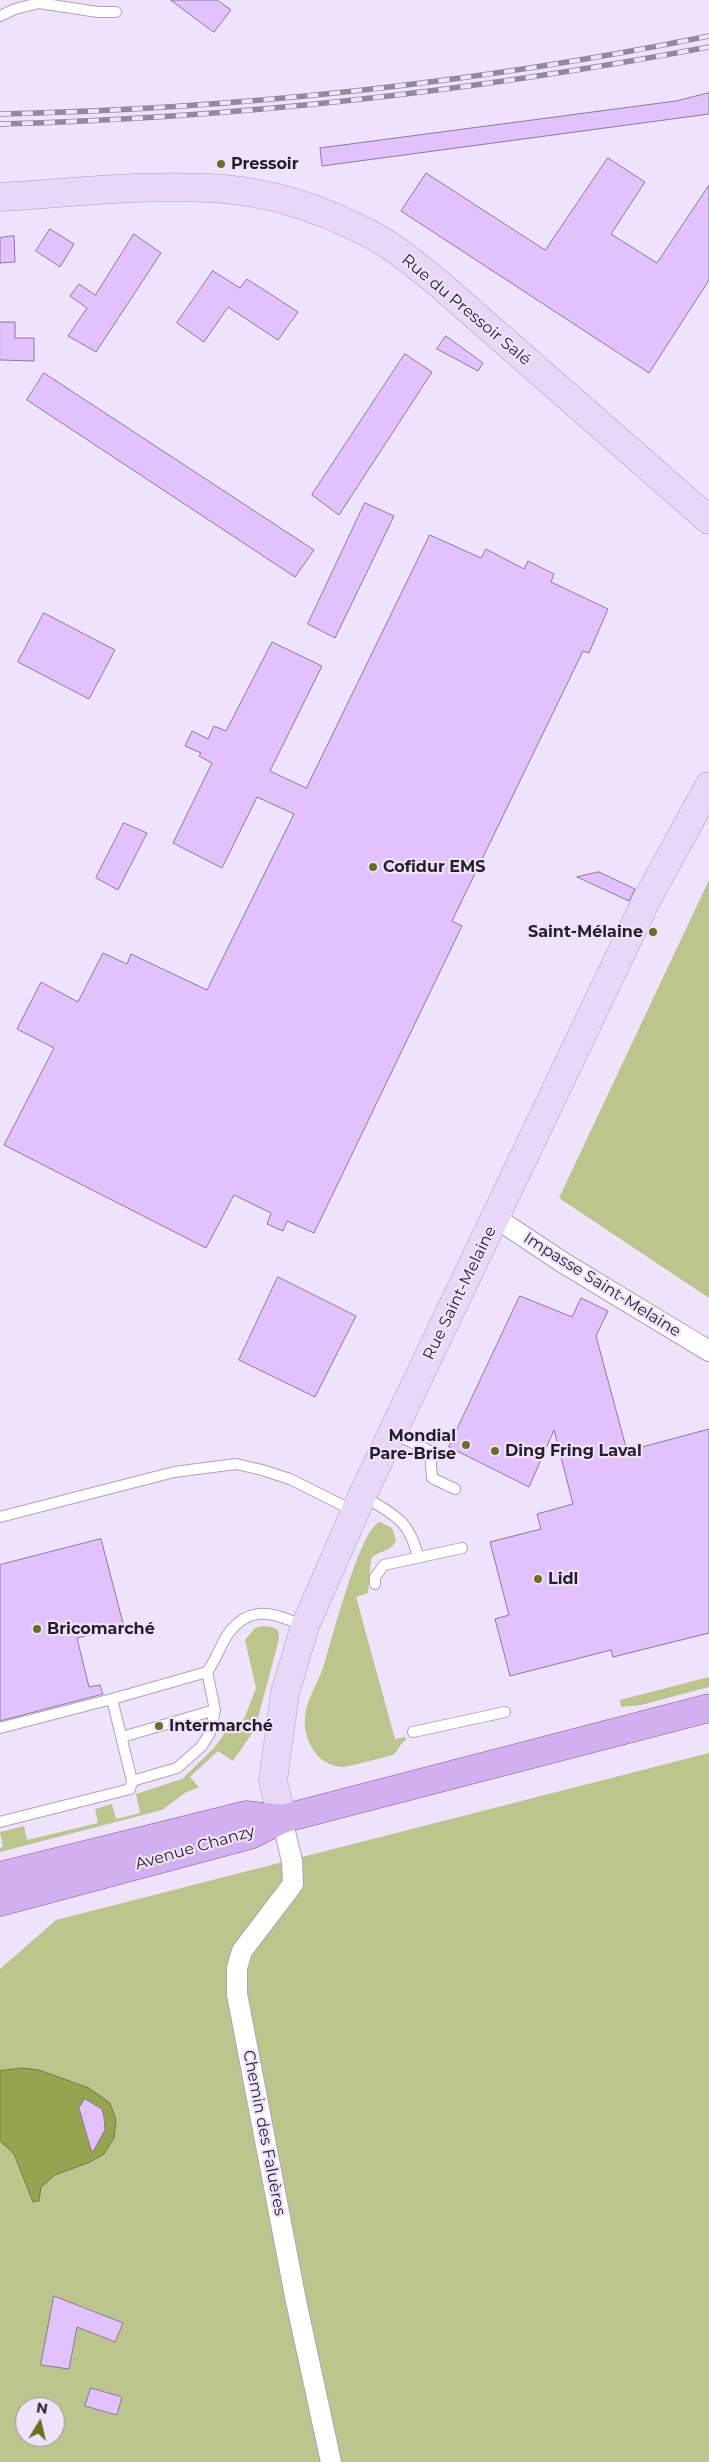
<!DOCTYPE html>
<meta charset="utf-8">
<style>
body{margin:0}
#map{position:relative;width:709px;height:2462px;overflow:hidden;background:#efe2fc;font-family:Montserrat,sans-serif}
canvas{display:block}
.north{position:absolute;left:15px;top:2397px;width:50px;height:50px;box-sizing:border-box;background:#efe2fc;border:1px solid #9e94a8;border-radius:50%;rotate:9deg;font-size:14px;font-weight:700;line-height:20px;text-align:center;color:#241f29}
.north::after{content:'';display:block;margin:auto;width:18px;height:22px;background:#67711b;clip-path:polygon(50% 0,100% 100%,50% 72%,0 100%)}
</style>
<div id="map">
<canvas width="709" height="2462"></canvas>
<div class="north">N</div>
</div>
<script>
const ctx = document.querySelector('canvas').getContext('2d');
ctx.lineJoin = 'round';
function paint(path, color) { ctx.fillStyle = color; ctx.fill(path, 'evenodd'); }
function stroke(path, color, width, dash) { ctx.strokeStyle = color; ctx.lineWidth = width; ctx.lineCap = dash ? 'butt' : 'round'; ctx.setLineDash(dash || []); ctx.stroke(path); }
function label(font, color, halo, rows, align = 'center') {
  ctx.font = font + ' Montserrat,sans-serif'; ctx.lineWidth = 4.5; ctx.setLineDash([]); ctx.textBaseline = 'middle'; ctx.strokeStyle = halo; ctx.fillStyle = color; for (const [text, x, y, turn = 0] of rows) {
    ctx.save(); ctx.translate(x, y); ctx.rotate((+turn || 0) * Math.PI / 180); ctx.textAlign = isNaN(turn) ? turn : align; if (halo) ctx.strokeText(text, 0, 0); ctx.fillText(text, 0, 0); ctx.restore();
  }
}
const green = new Path2D(`
 M 709,880 L 709,1298 L 559,1198 Z
 M 380,1522 L 392,1528 L 396,1540 C 392,1552 378,1550 371,1559 L 368,1593 L 356,1597 L 395,1739 L 405,1737 L 406,1740 C 400,1743 399,1750 394,1754 C 391,1756 347,1767 342,1767 C 338,1767 328,1764 324,1761 C 312,1754 303,1732 305,1718 C 306,1700 317,1685 323,1668 C 331,1644 360,1527 380,1522 Z
 M 264,1626 L 272,1627 L 278,1630 L 279,1639 L 255,1729 L 233,1761 L 218,1751 L 190,1777 L 199,1787 L 185,1793 L 162,1810 L 0,1852 L 0,1848 L 3,1847 L 0,1832 L 24,1826 L 27,1840 L 98,1823 L 95,1809 L 112,1804 L 116,1819 L 140,1813 L 136,1794 L 182,1779 L 213,1749 L 228,1729 L 244,1719 L 256,1688 L 245,1640 L 255,1628 Z
 M 709,1677 L 709,1687 L 641,1705 L 621,1707 L 620,1700 Z
 M 709,1753 L 709,2462 L 0,2462 L 0,1969 L 56,1920 ZM 25,2407 L 55,2407 L 55,2437 L 25,2437 Z`);
const water = new Path2D(`
 M 23,2068 L 39,2070 L 89,2088 L 110,2103 L 116,2120 L 114,2138 L 104,2154 L 90,2162 L 55,2175 L 41,2187 L 39,2201 L 33,2202 L 14,2154 L 0,2141 L 0,2071 Z`);
const building = new Path2D(`
 M 171,0 L 217,0 L 231,10 L 214,32 Z
 M 709,93 L 709,114 L 322,166 L 320,148 L 676,101 Z
 M 608,158 L 645,182 L 611,234 L 657,263 L 709,185 L 709,280 L 649,373 L 401,211 L 426,173 L 545,250 Z
 M 50,229 L 74,244 L 60,267 L 36,251 Z
 M 134,234 L 161,253 L 96,352 L 68,336 L 87,308 L 70,296 L 79,284 L 95,295 Z
 M 14,236 L 15,262 L 0,263 L 0,238 Z
 M 213,271 L 240,288 L 247,279 L 298,312 L 278,340 L 228,307 L 204,342 L 177,323 Z
 M 0,322 L 15,322 L 15,338 L 34,338 L 34,361 L 0,360 Z
 M 446,336 L 483,363 L 478,371 L 437,349 Z
 M 405,354 L 432,372 L 339,515 L 312,495 Z
 M 44,373 L 314,550 L 295,577 L 27,400 Z
 M 365,503 L 394,516 L 335,638 L 308,624 Z
 M 430,535 L 481,558 L 486,549 L 524,569 L 528,561 L 554,574 L 551,582 L 608,609 L 589,653 L 583,651 L 452,921 L 462,926 L 314,1233 L 287,1221 L 283,1231 L 267,1224 L 271,1213 L 234,1195 L 206,1248 L 4,1145 L 54,1048 L 17,1029 L 41,982 L 78,1002 L 103,953 L 127,964 L 131,954 L 207,990 L 294,814 L 257,797 L 222,868 L 173,843 L 212,763 L 199,756 L 201,753 L 185,746 L 192,731 L 208,739 L 214,726 L 226,731 L 272,642 L 322,666 L 270,771 L 306,788 Z
 M 44,613 L 115,650 L 89,699 L 18,662 Z
 M 124,823 L 147,833 L 118,890 L 96,878 Z
 M 599,872 L 635,889 L 629,901 L 577,877 Z
 M 278,1277 L 356,1316 L 315,1397 L 239,1360 Z
 M 520,1296 L 572,1317 L 581,1298 L 608,1311 L 596,1336 L 627,1451 L 709,1429 L 709,1633 L 613,1657 L 611,1650 L 510,1676 L 495,1619 L 509,1615 L 490,1542 L 541,1529 L 537,1514 L 573,1504 L 554,1430 L 529,1487 L 449,1447 Z
 M 101,1539 L 124,1627 L 77,1638 L 89,1687 L 100,1685 L 103,1694 L 0,1721 L 0,1565 Z
 M 85,2099 L 102,2109 L 104,2118 L 105,2130 L 92,2153 L 79,2108 Z
 M 54,2296 L 123,2323 L 115,2342 L 77,2327 L 69,2369 L 41,2365 Z
 M 91,2388 L 122,2397 L 117,2415 L 85,2406 Z`);
const service = new Path2D(`
 M 0,16 L 15,9 L 39,3 L 98,12 L 116,12
 M 392,1433 L 430,1451 L 432,1478 L 455,1489
 M 363,1496 C 394,1515 409,1519 418,1557
 M 0,1517 L 174,1472 L 236,1464 L 262,1470 L 290,1479 L 354,1511
 M 375,1584 L 375,1577 L 384,1565 L 462,1548
 M 0,1728 L 112,1699
 M 413,1732 L 505,1712
 M 122,1737 L 215,1710
 M 132,1781 L 177,1768 L 201,1747 L 210,1733 L 215,1710 L 207,1672
 M 0,1822 L 130,1789 L 132,1781 L 112,1699 L 207,1672 C 216,1660 220,1646 228,1634 C 251,1603 275,1614 304,1626`);
const minor = new Path2D(`
 M 496,1218 L 562,1262 L 709,1351
 M 282,1819 L 292,1861 L 293,1884 L 242,1951 L 237,1968 L 237,1994 L 296,2301 L 331,2462`);
const secondary = new Path2D(`
 M 0,197 C 72,193 152,183 224,189 C 272,193 320,209 362,230 C 390,243 414,264 437,282 L 709,520
 M 282,1819 L 273,1780 L 285,1693 L 305,1626 L 362,1496 L 647,899 L 709,786`);
const primary = new Path2D(`
 M 0,1876 L 246,1815 L 282,1819
 M 0,1902 L 250,1835 L 282,1819 L 709,1708`);
const rail = new Path2D(`
 M 0,114 C 235,109 479,83 709,36
 M 0,124 C 238,118 475,91 709,47`);
const markers = [
 [221,164,5,"#67711b"],
 [373,867,5,"#67711b"],
 [653,932,5,"#67711b"],
 [466,1445,5,"#67711b"],
 [495,1451,5,"#67711b"],
 [538,1579,5,"#67711b"],
 [37,1629,5,"#67711b"],
 [159,1726,5,"#67711b"]
];
const poiNames = [
 ["Pressoir",231,164],
 ["Cofidur EMS",383,867],
 ["Saint-Mélaine",643,932,"right"],
 ["Mondial",456,1436,"right"],
 ["Pare-Brise",456,1454,"right"],
 ["Ding Fring Laval",505,1451],
 ["Lidl",548,1579],
 ["Bricomarché",47,1629],
 ["Intermarché",169,1726]
];
const streetNames = [
 ["Rue du Pressoir Salé",466,310,40],
 ["Impasse Saint-Melaine",602,1285,32],
 ["Rue Saint-Melaine",460,1293,-64],
 ["Avenue Chanzy",195,1848,-16],
 ["Chemin des Faluères",264,2133,79]
];
paint(green, '#bcc68c');
paint(water, '#97a44f');
stroke(water, '#747c44', 1);
paint(building, '#e1c1fe');
stroke(building, '#897d95', 1);
stroke(service, '#afa2bb', 12);
stroke(minor, '#afa2bb', 22);
stroke(secondary, '#afa2bb', 29);
stroke(primary, '#825aa2', 29);
stroke(service, '#fff', 10);
stroke(minor, '#fff', 20);
stroke(secondary, '#e8d7f7', 28);
stroke(primary, '#d2afee', 28);
stroke(rail, '#93899c', 5.5);
stroke(rail, '#efe2fc', 4, [11]);
for (const [x, y, r, color] of markers) { const dot = new Path2D(); dot.arc(x, y, r, 0, 2 * Math.PI); ctx.fillStyle = color; ctx.fill(dot); stroke(dot, '#efe2fc', 2); }
label('bold 16px', '#241f29', '#efe2fc', poiNames, 'left');
label('16px', '#241f29', '#efe2fc', streetNames);
</script>
